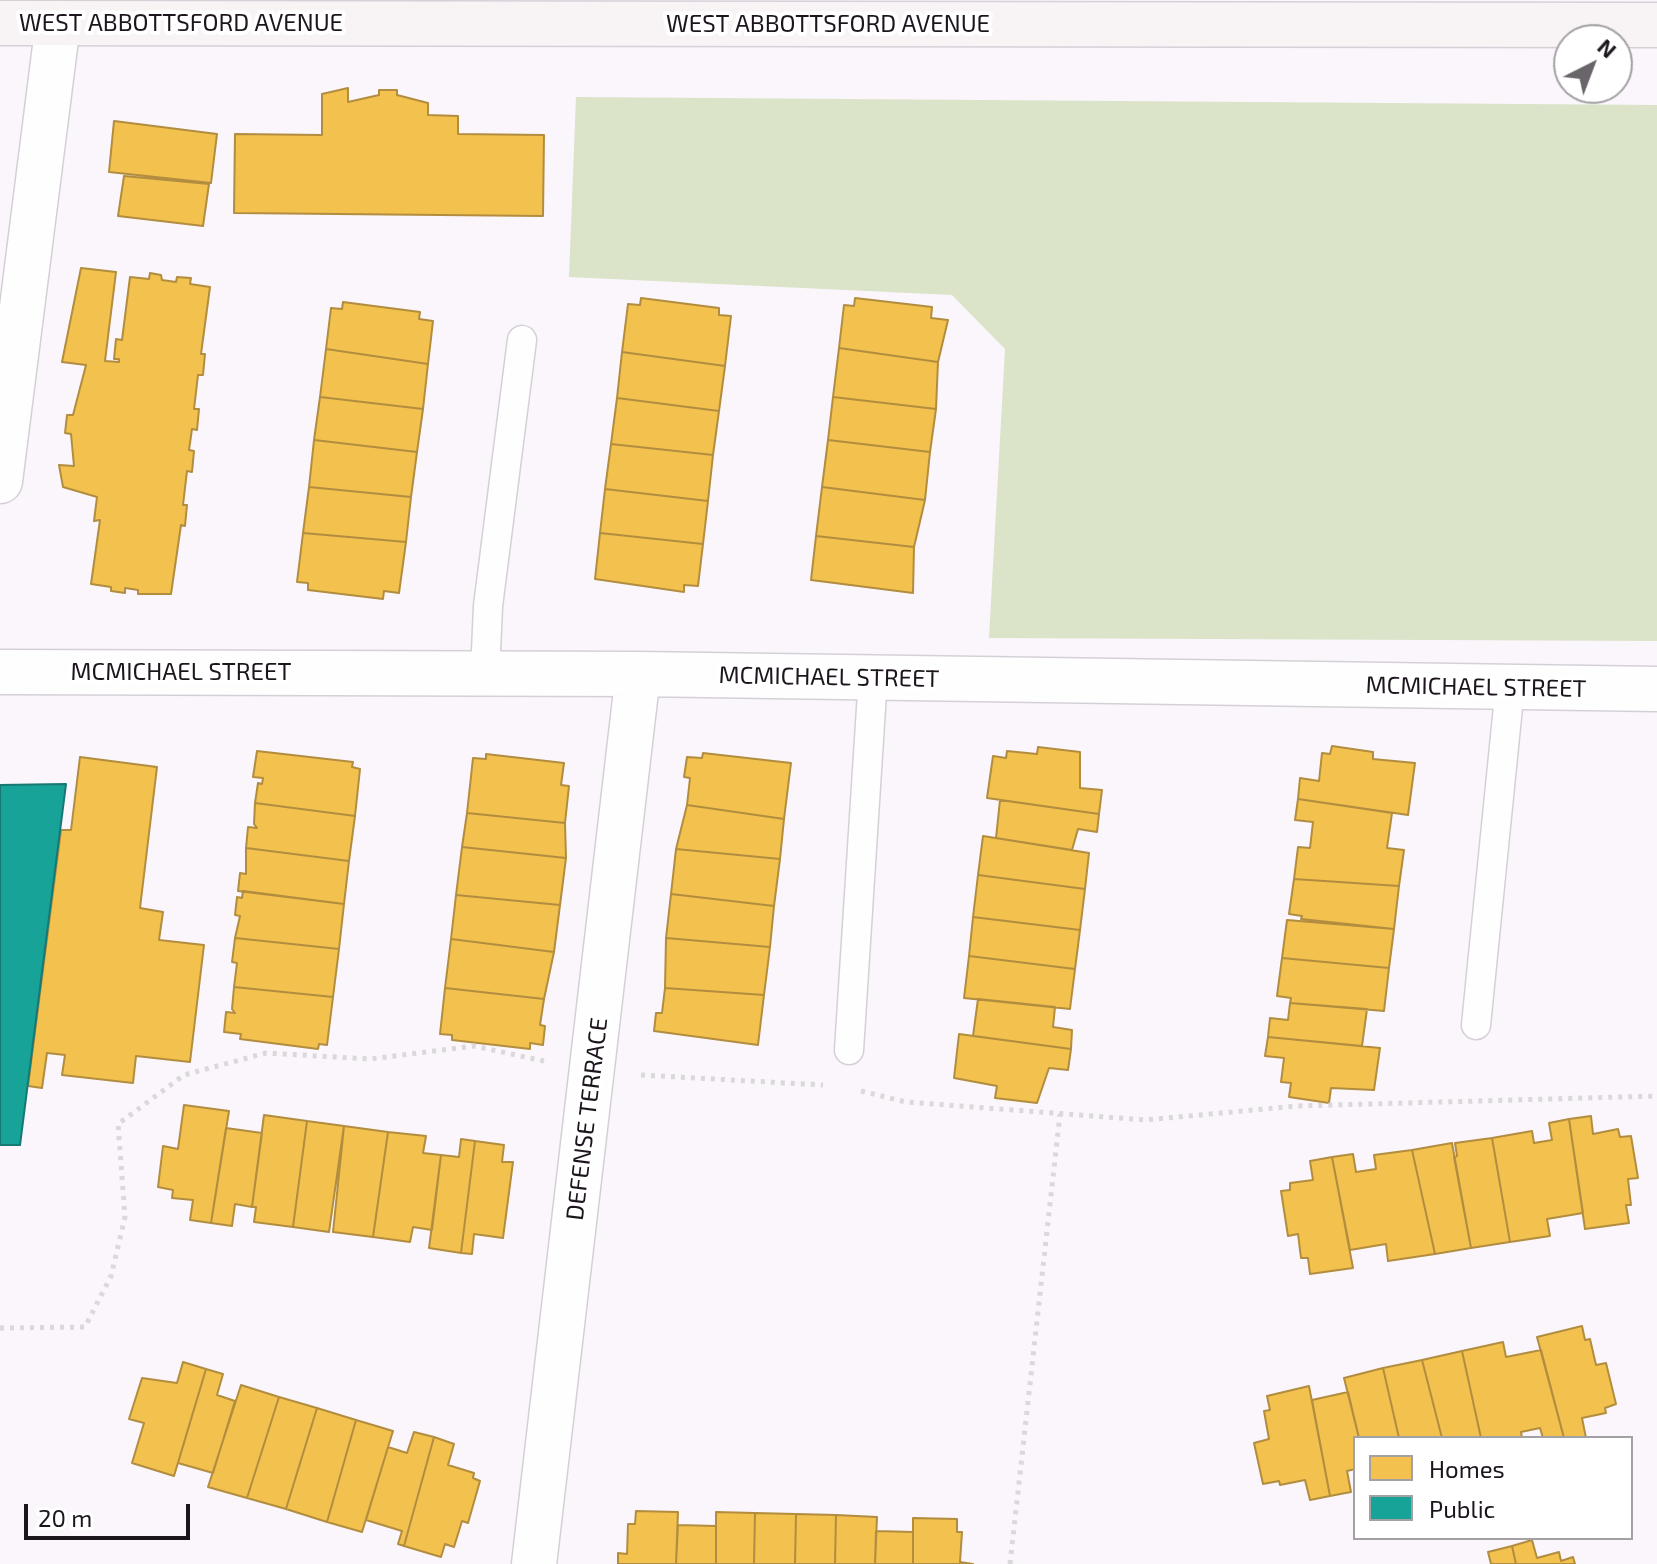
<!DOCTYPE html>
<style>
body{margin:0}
#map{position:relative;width:1657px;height:1564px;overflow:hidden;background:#faf6fb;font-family:"Exo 2",sans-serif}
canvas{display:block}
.legend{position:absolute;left:1353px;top:1436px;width:280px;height:104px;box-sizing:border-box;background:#fff;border:2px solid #a4a1a5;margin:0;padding:10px 14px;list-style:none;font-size:24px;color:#1c151d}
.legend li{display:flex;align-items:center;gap:16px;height:40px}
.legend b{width:40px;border:2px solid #a4a1a5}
.north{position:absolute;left:1553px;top:24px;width:80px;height:80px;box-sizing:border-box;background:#fff;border:2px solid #a4a1a5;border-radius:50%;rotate:42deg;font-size:22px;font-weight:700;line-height:32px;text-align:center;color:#1c151d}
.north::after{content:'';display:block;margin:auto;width:28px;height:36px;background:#6a646b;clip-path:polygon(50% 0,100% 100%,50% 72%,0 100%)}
.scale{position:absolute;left:24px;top:1504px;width:166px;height:36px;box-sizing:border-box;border:4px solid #1c151d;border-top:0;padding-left:10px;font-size:24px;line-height:28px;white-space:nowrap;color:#1c151d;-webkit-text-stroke:6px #fff;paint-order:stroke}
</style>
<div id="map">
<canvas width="1657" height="1564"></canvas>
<ul class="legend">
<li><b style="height:22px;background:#f2c14e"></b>Homes</li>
<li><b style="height:22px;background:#17a398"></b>Public</li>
</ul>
<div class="north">N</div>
<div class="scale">20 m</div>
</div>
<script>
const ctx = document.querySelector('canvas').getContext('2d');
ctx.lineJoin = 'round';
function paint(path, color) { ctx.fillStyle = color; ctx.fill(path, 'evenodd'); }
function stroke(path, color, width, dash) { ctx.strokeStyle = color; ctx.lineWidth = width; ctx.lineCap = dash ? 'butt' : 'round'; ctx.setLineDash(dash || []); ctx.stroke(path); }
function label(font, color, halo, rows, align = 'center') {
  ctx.font = font + ' "Exo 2",sans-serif'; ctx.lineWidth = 8; ctx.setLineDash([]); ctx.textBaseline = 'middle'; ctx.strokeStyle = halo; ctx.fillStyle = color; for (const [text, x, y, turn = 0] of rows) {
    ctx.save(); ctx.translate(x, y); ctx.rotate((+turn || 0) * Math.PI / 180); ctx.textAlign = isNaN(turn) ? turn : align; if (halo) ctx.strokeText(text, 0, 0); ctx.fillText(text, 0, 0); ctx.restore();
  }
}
const green = new Path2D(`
 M 576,97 L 1657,105 L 1657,641 L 989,638 L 1005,349 L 952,295 L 569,277 Z`);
const homes = new Path2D(`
 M 348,88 L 348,102 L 379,95 L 379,90 L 397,90 L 397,95 L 428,103 L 428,115 L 458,116 L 458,134 L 544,135 L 543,216 L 234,213 L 235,134 L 322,135 L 322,94 Z
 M 114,121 L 217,134 L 211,183 L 109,172 Z
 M 124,176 L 209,184 L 203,226 L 118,216 Z
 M 81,268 L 116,272 L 105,361 L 119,362 L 119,359 L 114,359 L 116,339 L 122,340 L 130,277 L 149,279 L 150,273 L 161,275 L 162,280 L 176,282 L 177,277 L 191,278 L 190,284 L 210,287 L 201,354 L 205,354 L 203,375 L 198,375 L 194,409 L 199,409 L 197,430 L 192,429 L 189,450 L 194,451 L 192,472 L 187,471 L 183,505 L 187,505 L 185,526 L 181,525 L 171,594 L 138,594 L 138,590 L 125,588 L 125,593 L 111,591 L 111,587 L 91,584 L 100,520 L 94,521 L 97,497 L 63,487 L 59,465 L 74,466 L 71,434 L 65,433 L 67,415 L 73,415 L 86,365 L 62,362 Z
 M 641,298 L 719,308 L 719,315 L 731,316 L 725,366 L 622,352 L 628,304 L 640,305 Z
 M 855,298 L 932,307 L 931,318 L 948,320 L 938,362 L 839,348 L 844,305 L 854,306 Z
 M 343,302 L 420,312 L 419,319 L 433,321 L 428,364 L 326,349 L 331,308 L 342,309 Z
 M 839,348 L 938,362 L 936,409 L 833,397 Z
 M 326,349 L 428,364 L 423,409 L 320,397 Z
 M 622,352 L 725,366 L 719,411 L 617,398 Z
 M 320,397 L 423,409 L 417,452 L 314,440 Z
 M 833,397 L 936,409 L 930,452 L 828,440 Z
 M 617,398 L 719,411 L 713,455 L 611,444 Z
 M 314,440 L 417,452 L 411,497 L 309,487 Z
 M 828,440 L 930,452 L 925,500 L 822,487 Z
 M 611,444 L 713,455 L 708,501 L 605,489 Z
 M 309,487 L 411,497 L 406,542 L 303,533 Z
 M 822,487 L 925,500 L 914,547 L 816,536 Z
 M 605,489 L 708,501 L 703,544 L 600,533 Z
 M 303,533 L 406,542 L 399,593 L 384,591 L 383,599 L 308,590 L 308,583 L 297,582 Z
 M 600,533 L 703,544 L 698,586 L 684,585 L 684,592 L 595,579 Z
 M 816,536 L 914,547 L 913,593 L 811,580 Z
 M 1332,746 L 1373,752 L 1373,759 L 1415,763 L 1408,815 L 1298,799 L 1300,778 L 1319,781 L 1322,753 L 1330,754 Z
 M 1038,747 L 1080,752 L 1080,788 L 1102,790 L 1099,814 L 987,798 L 993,756 L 1006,758 L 1007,751 L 1037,754 Z
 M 257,751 L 353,762 L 352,767 L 360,769 L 355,816 L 255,803 L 258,783 L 262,784 L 263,778 L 253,777 Z
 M 703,753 L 791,763 L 784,819 L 687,805 L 690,778 L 684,777 L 687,757 L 702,758 Z
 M 486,754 L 564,763 L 561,785 L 569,786 L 565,823 L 467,813 L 473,758 L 486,759 Z
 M 80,757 L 157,767 L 140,908 L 163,912 L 159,940 L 204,945 L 190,1062 L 136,1056 L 133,1083 L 62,1075 L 65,1055 L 47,1053 L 42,1088 L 28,1086 L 61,830 L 71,830 Z
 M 1298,799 L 1392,813 L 1387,848 L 1404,850 L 1399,886 L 1294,879 L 1298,847 L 1310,848 L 1313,822 L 1295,820 Z
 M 1000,800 L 1099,814 L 1097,832 L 1078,829 L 1072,850 L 996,838 Z
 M 255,803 L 355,816 L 349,861 L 246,848 L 248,827 L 257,828 L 254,824 Z
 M 687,805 L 784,819 L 780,859 L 676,849 Z
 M 467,813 L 565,823 L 566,858 L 462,847 Z
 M 983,836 L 1089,853 L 1085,889 L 978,875 Z
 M 462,847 L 566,858 L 560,905 L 456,895 Z
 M 246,848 L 349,861 L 344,904 L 238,891 L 240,873 L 246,874 Z
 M 676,849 L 780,859 L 774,906 L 671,894 Z
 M 978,875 L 1085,889 L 1080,930 L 973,917 Z
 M 1294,879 L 1399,886 L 1394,929 L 1301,919 L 1302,916 L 1289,914 Z
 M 243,891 L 344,904 L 339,949 L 235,938 L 240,916 L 235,915 L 237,897 L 242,898 Z
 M 671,894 L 774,906 L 770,947 L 666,938 Z
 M 456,895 L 560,905 L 554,952 L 451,939 Z
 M 973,917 L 1080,930 L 1075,969 L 969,956 Z
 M 1287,920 L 1394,929 L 1389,968 L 1282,958 Z
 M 235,938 L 339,949 L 333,997 L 234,987 L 237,963 L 232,962 Z
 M 666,938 L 770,947 L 764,995 L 665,988 Z
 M 451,939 L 554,952 L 544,999 L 445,988 Z
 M 969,956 L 1075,969 L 1070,1009 L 964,998 Z
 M 1282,958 L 1389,968 L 1384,1011 L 1290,1003 L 1291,998 L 1277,996 Z
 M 234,987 L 333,997 L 327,1045 L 319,1044 L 318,1049 L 240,1039 L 241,1034 L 224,1032 L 226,1012 L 235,1013 L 232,1009 Z
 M 445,988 L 544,999 L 540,1025 L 545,1026 L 543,1045 L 530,1043 L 530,1049 L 452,1040 L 452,1035 L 440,1034 Z
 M 665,988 L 764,995 L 758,1045 L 654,1031 L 656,1013 L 662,1013 Z
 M 978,999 L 1055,1007 L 1053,1027 L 1072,1030 L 1071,1049 L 973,1036 Z
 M 1290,1003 L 1367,1009 L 1362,1046 L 1268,1037 L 1270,1018 L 1288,1020 Z
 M 959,1034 L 1071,1049 L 1068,1070 L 1049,1068 L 1037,1103 L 995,1098 L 997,1086 L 954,1078 Z
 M 1268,1037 L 1380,1048 L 1374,1090 L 1331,1088 L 1329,1103 L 1289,1097 L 1291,1083 L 1281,1082 L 1284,1058 L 1265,1056 Z
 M 184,1105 L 229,1111 L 211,1223 L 190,1220 L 193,1200 L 172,1198 L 173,1190 L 158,1187 L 163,1146 L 178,1149 Z
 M 264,1115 L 307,1121 L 293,1227 L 254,1222 L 256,1207 L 252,1207 Z
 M 1591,1116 L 1593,1134 L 1618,1129 L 1620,1137 L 1631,1136 L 1638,1178 L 1628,1179 L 1631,1205 L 1626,1205 L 1629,1223 L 1585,1229 L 1569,1119 Z
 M 1569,1119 L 1583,1213 L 1547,1219 L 1550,1236 L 1510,1242 L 1492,1138 L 1532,1131 L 1534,1143 L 1552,1140 L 1549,1123 Z
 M 307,1121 L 344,1126 L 329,1232 L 293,1227 Z
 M 344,1126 L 388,1132 L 373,1237 L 333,1232 Z
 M 226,1128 L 262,1133 L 252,1207 L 235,1204 L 232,1226 L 211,1223 Z
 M 388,1132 L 426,1136 L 423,1153 L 441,1155 L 432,1230 L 413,1227 L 410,1242 L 373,1237 Z
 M 1492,1138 L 1510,1242 L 1471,1248 L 1454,1157 L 1457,1156 L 1455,1143 Z
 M 461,1139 L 475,1141 L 461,1253 L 429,1248 L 441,1155 L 459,1157 Z
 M 475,1141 L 504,1145 L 502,1162 L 513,1162 L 503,1238 L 474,1234 L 472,1254 L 461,1253 Z
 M 1452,1143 L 1471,1248 L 1435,1254 L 1412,1150 Z
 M 1412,1150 L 1435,1254 L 1388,1261 L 1386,1244 L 1350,1250 L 1332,1157 L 1353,1154 L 1356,1172 L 1376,1169 L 1374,1155 Z
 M 1332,1157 L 1353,1268 L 1310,1274 L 1308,1258 L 1301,1258 L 1298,1234 L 1288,1236 L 1281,1191 L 1290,1190 L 1290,1183 L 1313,1180 L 1310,1161 Z
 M 1582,1326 L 1585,1340 L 1590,1339 L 1596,1365 L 1606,1363 L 1616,1404 L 1605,1408 L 1606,1413 L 1582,1418 L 1586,1438 L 1564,1438 L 1537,1337 Z
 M 1503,1342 L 1506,1357 L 1541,1350 L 1564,1438 L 1543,1438 L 1540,1428 L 1521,1432 L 1522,1438 L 1481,1438 L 1462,1351 Z
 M 1462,1351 L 1481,1438 L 1442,1438 L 1422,1360 Z
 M 1422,1360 L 1442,1438 L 1399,1438 L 1383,1368 Z
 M 183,1362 L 206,1369 L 174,1476 L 132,1463 L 144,1423 L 129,1419 L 142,1378 L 177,1383 Z
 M 1383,1368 L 1399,1438 L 1359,1438 L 1344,1378 Z
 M 206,1369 L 223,1374 L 217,1395 L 235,1401 L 213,1473 L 178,1463 Z
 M 241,1385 L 279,1397 L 247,1498 L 208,1487 Z
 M 1309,1386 L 1330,1496 L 1310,1500 L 1305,1480 L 1280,1485 L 1279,1481 L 1263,1484 L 1254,1443 L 1269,1439 L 1264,1411 L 1270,1410 L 1267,1396 Z
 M 1348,1392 L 1359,1438 L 1355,1438 L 1355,1469 L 1347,1471 L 1351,1492 L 1330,1496 L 1312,1400 Z
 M 279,1397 L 317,1408 L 286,1509 L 247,1498 Z
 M 317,1408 L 356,1420 L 327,1522 L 286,1509 Z
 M 356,1420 L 393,1431 L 362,1532 L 327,1522 Z
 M 414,1432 L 434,1437 L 404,1546 L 398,1544 L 402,1531 L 366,1520 L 388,1447 L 407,1453 Z
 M 434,1437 L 454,1444 L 448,1465 L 474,1473 L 473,1478 L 480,1481 L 468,1523 L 462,1521 L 454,1547 L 445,1544 L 441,1557 L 404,1546 Z
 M 636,1511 L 678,1512 L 676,1564 L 618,1564 L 618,1553 L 627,1554 L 628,1524 L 635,1524 Z
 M 716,1512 L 755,1513 L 754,1564 L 716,1564 Z
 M 755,1513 L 796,1514 L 795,1564 L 754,1564 Z
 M 796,1514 L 836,1515 L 835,1564 L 795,1564 Z
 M 836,1515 L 877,1517 L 875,1564 L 835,1564 Z
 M 913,1518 L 957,1519 L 957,1532 L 962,1532 L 960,1562 L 973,1564 L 913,1564 Z
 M 678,1525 L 716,1526 L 716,1564 L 676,1564 Z
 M 876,1531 L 913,1532 L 913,1564 L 875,1564 Z
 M 1532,1540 L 1537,1558 L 1559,1552 L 1561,1561 L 1573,1557 L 1575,1564 L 1516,1564 L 1512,1546 Z
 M 1512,1546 L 1516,1564 L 1491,1564 L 1488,1552 Z`);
const public = new Path2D(`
 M 66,784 L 20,1145 L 0,1145 L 0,785 Z`);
const path = new Path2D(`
 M 641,1075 L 823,1085
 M 861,1091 L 906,1102 L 1145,1120 L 1297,1106 L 1657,1096
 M 0,1328 L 85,1327 L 111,1276 L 125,1217 L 118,1124 L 184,1075 L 266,1053 L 370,1059 L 474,1046 L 544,1061
 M 1010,1564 L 1060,1114`);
const lane = new Path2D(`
 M 485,674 L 488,606 L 522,340
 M 1476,1025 L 1510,687
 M 849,1050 L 873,677`);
const street = new Path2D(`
 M 0,481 L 58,23
 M 0,672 L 638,674 L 1657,689
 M 534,1564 L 638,674`);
const secondary = new Path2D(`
 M 0,23 L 1657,25`);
const streetNames = [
 ["WEST ABBOTTSFORD AVENUE",181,23],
 ["WEST ABBOTTSFORD AVENUE",828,24],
 ["MCMICHAEL STREET",181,672],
 ["MCMICHAEL STREET",829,677,1],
 ["MCMICHAEL STREET",1476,687,1],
 ["DEFENSE TERRACE",587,1119,-83]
];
paint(green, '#dbe3c8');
paint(homes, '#f2c14e');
stroke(homes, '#b28d3f', 2);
paint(public, '#17a398');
stroke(public, '#187873', 2);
stroke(lane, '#d5d0d7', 31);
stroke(street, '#d5d0d7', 47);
stroke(secondary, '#d5d0d7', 47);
stroke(path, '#dad8da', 5, [4, 6]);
stroke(lane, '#fefefe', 28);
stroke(street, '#fefefe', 44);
stroke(secondary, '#f8f3f4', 44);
label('24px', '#1c151d', '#fff', streetNames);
</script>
